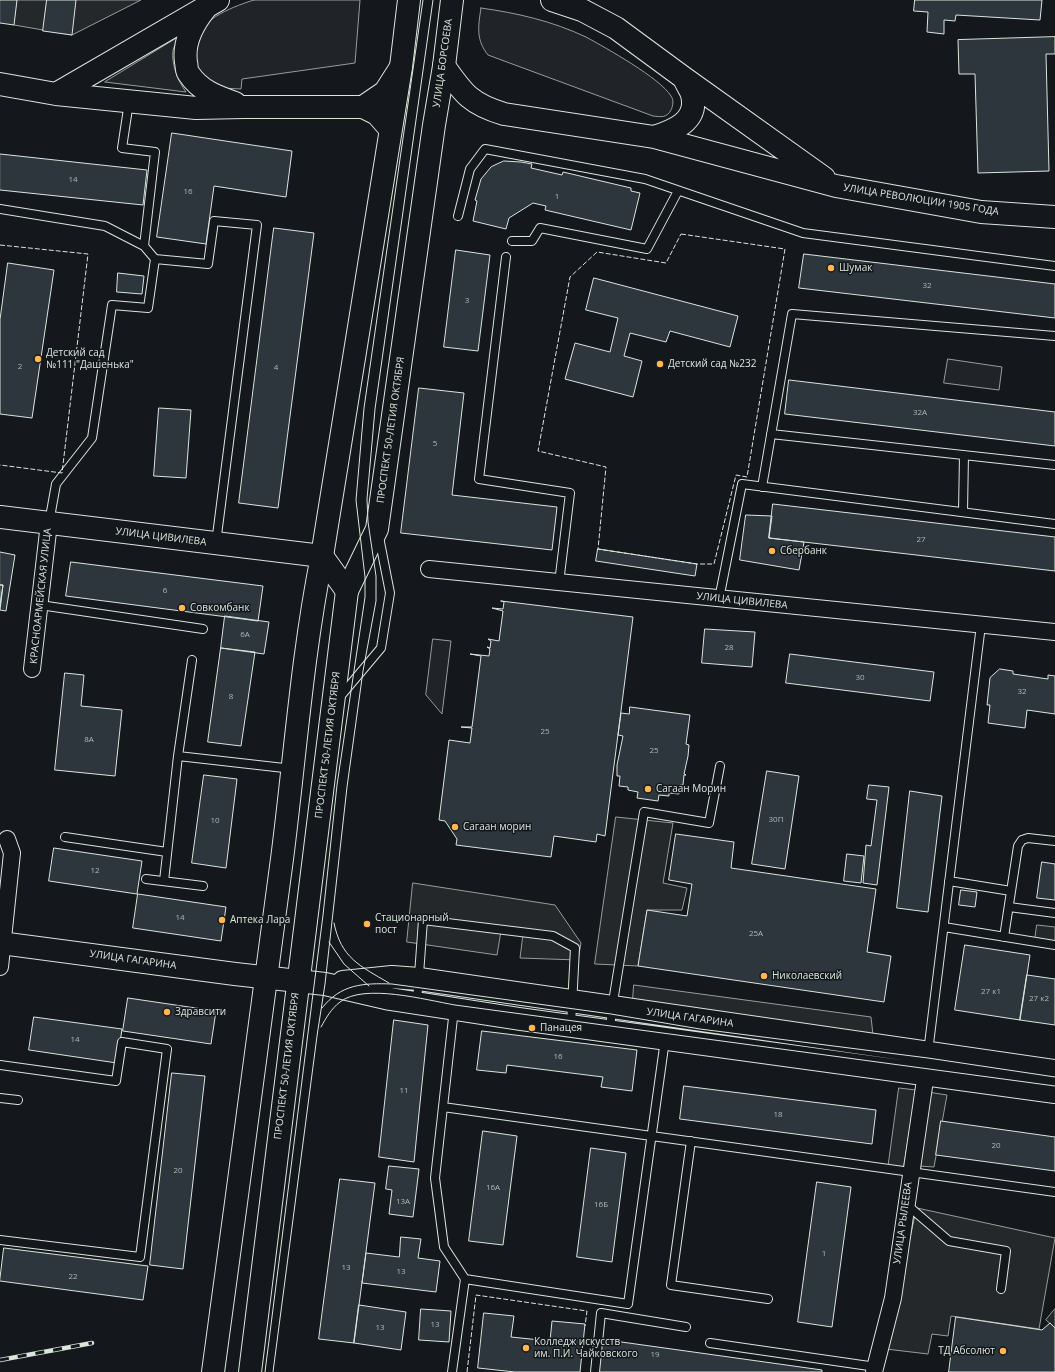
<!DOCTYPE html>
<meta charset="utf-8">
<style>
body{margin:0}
canvas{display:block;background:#14181c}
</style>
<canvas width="1055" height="1372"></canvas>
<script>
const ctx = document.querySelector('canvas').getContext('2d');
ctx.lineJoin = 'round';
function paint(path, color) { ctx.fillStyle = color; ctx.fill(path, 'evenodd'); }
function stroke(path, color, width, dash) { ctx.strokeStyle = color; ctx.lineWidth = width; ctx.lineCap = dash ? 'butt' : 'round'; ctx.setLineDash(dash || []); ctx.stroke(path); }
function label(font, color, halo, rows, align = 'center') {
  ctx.font = font + ' "Open Sans",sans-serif'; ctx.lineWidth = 3; ctx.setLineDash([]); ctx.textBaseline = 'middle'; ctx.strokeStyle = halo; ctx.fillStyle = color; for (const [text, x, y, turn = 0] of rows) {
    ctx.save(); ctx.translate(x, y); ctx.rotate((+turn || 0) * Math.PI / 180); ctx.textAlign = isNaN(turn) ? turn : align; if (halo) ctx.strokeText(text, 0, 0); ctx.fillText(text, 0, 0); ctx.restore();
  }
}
const green = new Path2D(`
 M 254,0 L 360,0 L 355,63 L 242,79 L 241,89 L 220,88 L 196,70 C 196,61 194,48 196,39 C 200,19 237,5 254,0 Z
 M 481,8 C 517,13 552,21 586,37 C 606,48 660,78 671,96 C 674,100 673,106 671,110 C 667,118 661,117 653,116 L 488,55 C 476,40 478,27 481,8 Z
 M 180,36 C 178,40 174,46 173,50 C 171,64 178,81 186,92 L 105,82 Z
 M 948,359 L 1002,367 L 999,390 L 944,383 Z
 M 433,639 L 451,641 L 442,714 L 426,695 Z`);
const parking = new Path2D(`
 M 17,0 L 141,0 L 72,35 L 14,25 Z
 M 616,817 L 673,823 L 663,883 L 687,888 L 682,910 L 647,910 L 638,966 L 595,964 Z
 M 413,883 L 555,905 L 581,943 L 578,960 L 520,958 L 523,934 L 501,931 L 497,955 L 407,942 Z
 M 1037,925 L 1055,927 L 1055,942 L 1035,940 Z
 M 634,985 L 871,1017 L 873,1035 L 633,999 Z
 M 899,1088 L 916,1090 L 903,1171 L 888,1169 Z
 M 928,1092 L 947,1095 L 934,1167 L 919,1166 Z
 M 917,1208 L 1055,1238 L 1039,1329 L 951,1316 L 948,1336 L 932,1334 L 928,1354 L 886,1349 Z
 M 1055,1309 L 1055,1328 L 1046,1320 Z`);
const building = new Path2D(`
 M 0,0 L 17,0 L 14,25 L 0,23 Z
 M 47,0 L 76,0 L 72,35 L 43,31 Z
 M 915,0 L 1042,0 L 1040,20 L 956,15 L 955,21 L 944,20 L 944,34 L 927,32 L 928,12 L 914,11 Z
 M 1055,37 L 1055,54 L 1046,54 L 1049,171 L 978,173 L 975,74 L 959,74 L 958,40 Z
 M 172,133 L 292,151 L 286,197 L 214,186 L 206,244 L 157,237 Z
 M 0,154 L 147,170 L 143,205 L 0,190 Z
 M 504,161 L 521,162 L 532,164 L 531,168 L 562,175 L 563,172 L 631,188 L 631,191 L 640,193 L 631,230 L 545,210 L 546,206 L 533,203 L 509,218 L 506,229 L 473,221 L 477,201 L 475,200 L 481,179 L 491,167 Z
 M 274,228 L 314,233 L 278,508 L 239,503 Z
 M 456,250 L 490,255 L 478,351 L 444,347 Z
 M 804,254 L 1055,284 L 1055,318 L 799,288 Z
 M 8,263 L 54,270 L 32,418 L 0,414 L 0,320 Z
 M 118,273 L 144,276 L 142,294 L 117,292 Z
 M 594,278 L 738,316 L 730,347 L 670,331 L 666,342 L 630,333 L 624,356 L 642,361 L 633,397 L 565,379 L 575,343 L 610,352 L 618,318 L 586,310 Z
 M 789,380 L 1055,412 L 1055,446 L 785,414 Z
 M 419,388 L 464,393 L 452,495 L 557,507 L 552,550 L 401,533 Z
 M 159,408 L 191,410 L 186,478 L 154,476 Z
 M 773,504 L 1055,537 L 1055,571 L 769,538 Z
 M 746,515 L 772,516 L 769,538 L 804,542 L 799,570 L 740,560 Z
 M 598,549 L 697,564 L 695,576 L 596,561 Z
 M 0,552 L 15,555 L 6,611 L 0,610 L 3,585 L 0,585 Z
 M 71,562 L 263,586 L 258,621 L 66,596 Z
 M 0,585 L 3,585 L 0,605 Z
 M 501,601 L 633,617 L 605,836 L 597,834 L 596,842 L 554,836 L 551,857 L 456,845 L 457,839 L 445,821 L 439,820 L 449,740 L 470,743 L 472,728 L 461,727 L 472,727 L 481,656 L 470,654 L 489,656 L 490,649 L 487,647 L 490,648 L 491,641 L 488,639 L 499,641 L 503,611 L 492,608 L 503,609 L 504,602 Z
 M 225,616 L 269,622 L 264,654 L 221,648 Z
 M 705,629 L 755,632 L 752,667 L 702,663 Z
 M 221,648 L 255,652 L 241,746 L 208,742 Z
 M 790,654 L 934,672 L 930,701 L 786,683 Z
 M 1000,669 L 1013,671 L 1013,674 L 1048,679 L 1048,675 L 1055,676 L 1055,714 L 1027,710 L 1025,728 L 988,723 L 990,705 L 987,705 L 990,678 Z
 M 65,673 L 84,675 L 81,706 L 122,710 L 115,776 L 55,770 Z
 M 630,707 L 690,715 L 686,744 L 689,745 L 688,756 L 684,774 L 686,775 L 684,775 L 683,785 L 680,785 L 679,794 L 669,793 L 669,796 L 659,795 L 658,801 L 637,798 L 638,792 L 628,790 L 628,787 L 619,786 L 620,776 L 617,776 L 617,765 L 623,736 L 618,735 L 621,713 L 629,714 Z
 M 767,771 L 799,776 L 785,869 L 752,864 Z
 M 204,775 L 237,779 L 226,868 L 192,863 Z
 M 869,785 L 889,787 L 877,885 L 863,883 L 866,845 L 871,846 L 877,800 L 867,799 Z
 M 910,791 L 942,796 L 928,912 L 897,908 Z
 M 676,834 L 734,842 L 731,868 L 876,889 L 867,952 L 891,956 L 884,1002 L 638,966 L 647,910 L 687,916 L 692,884 L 669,880 Z
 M 54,848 L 142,861 L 137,894 L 49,881 Z
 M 847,854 L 864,856 L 861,883 L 844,881 Z
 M 1042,862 L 1055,864 L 1055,900 L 1037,898 Z
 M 961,890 L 977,892 L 975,907 L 959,905 Z
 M 138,894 L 226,907 L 221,941 L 133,928 Z
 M 965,945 L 1030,955 L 1020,1020 L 955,1010 Z
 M 1027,975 L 1055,979 L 1055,1025 L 1020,1020 Z
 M 128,998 L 216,1011 L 211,1044 L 123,1031 Z
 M 34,1017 L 122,1029 L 117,1063 L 29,1050 Z
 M 394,1020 L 428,1025 L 414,1162 L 379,1157 Z
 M 482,1031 L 637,1050 L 632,1091 L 601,1087 L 603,1077 L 507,1065 L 506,1073 L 477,1070 Z
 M 172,1073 L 205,1076 L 183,1269 L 150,1265 Z
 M 684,1086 L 876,1110 L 872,1144 L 680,1119 Z
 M 941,1121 L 1055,1137 L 1055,1171 L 936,1155 Z
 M 483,1131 L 517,1136 L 503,1245 L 469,1241 Z
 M 591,1148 L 626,1153 L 612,1262 L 577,1257 Z
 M 389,1166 L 419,1169 L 413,1217 L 389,1214 L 392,1190 L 386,1189 Z
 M 340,1179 L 375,1183 L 354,1343 L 319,1339 Z
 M 817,1182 L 851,1187 L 832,1327 L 798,1322 Z
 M 401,1237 L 421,1239 L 418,1258 L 440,1261 L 436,1292 L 362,1283 L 366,1253 L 399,1257 Z
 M 4,1248 L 148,1266 L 143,1300 L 0,1281 Z
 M 359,1305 L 406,1312 L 401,1350 L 354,1343 Z
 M 421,1309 L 451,1311 L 449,1342 L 419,1340 Z
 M 484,1313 L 514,1316 L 511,1337 L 550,1341 L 552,1321 L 585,1324 L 580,1372 L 515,1372 L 478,1368 Z
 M 956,1317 L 1042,1330 L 1050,1323 L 1055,1328 L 1055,1372 L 949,1372 Z
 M 600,1339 L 822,1370 L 822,1372 L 596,1372 Z`);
const lane = new Path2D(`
 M 0,209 L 105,226 L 144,246 L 155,152 L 122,148 L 129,102
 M 458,216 L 470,169 L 485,149 L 645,179 L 803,233 L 1055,266
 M 512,241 L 532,241 L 540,228 L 647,249 L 678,191
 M 144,246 L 155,259 L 208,264 L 214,221 L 257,225 L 216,543
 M 506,257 L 479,479 L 570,493 L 559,583
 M 771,434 L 1055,465
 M 762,487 L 792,314 L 1055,336
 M 963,512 L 964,455
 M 49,523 L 56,484 L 92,438 L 112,305 L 148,308 L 155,259
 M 719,599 L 742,484 L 1055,524
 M 40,605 L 203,629
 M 339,698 L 381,648 L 390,593 L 379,537
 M 178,756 L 293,769
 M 65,837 L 167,852
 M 146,879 L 203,886
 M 164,881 L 178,756 L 192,660
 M 949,881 L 1011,891
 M 1009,907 L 1055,913
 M 944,927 L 1055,945
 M 1004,937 L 1018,846 L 1022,840 L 1028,838 L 1055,841
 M 417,1002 L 423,920 L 553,936 L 575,948 L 571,1025
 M 610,1030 L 612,1008 L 644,812 L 709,823 L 720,766
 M 928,1052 L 981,625
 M 0,1065 L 116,1081 L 122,1042 L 167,1049 L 140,1257 L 0,1240
 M 0,1098 L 18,1100
 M 443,1107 L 1055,1192
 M 691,1141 L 671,1285 L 768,1299
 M 906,1204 L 949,1241 L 1006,1251 L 1001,1289
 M 465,1279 L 628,1304 L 665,1040
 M 710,1343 L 876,1367
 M 452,1372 L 465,1279 L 444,1247 L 435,1178 L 454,1009
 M 595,1372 L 601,1313 L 686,1327`);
const street = new Path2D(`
 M 429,569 L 1055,632
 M 32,669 L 49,523
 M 0,967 L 12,853 L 7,839
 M 874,1372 L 893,1298 L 926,1073`);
const secondary = new Path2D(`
 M 552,0 L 582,10 L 616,28 L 684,78 L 824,178
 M 205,9 C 193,24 183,42 186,62 C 187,66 186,71 189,74 C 200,91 218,97 235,103
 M 444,66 C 463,93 470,104 504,114 L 654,137 L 836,186 L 981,212 L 1055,217
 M 0,84 L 56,94 L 196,108 L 244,107 L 363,107 L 377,114 L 390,129
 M 56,94 L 218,0
 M 363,107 L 385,92 L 401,67
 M 654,137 C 673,131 699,121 692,95 C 691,90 686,84 684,78
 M 0,517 L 322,556 L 347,591
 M 0,943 L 235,974 L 325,984 L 390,999 L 520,1019 L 1055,1092
 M 343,982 L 392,977 L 419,979 L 1055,1071`);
const primary = new Path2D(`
 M 213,1372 C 236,1201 260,1030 282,859 C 295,758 302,656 322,556 L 401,67 L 409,0
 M 250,1372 L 347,591 L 377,529 L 434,125 L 444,66 L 452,0`);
const tram = new Path2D(`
 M 334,923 C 341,958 360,966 389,983
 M 329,942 L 344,964 L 369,986
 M 322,1008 C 341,984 363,983 392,984 L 611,1014 L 700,1029 L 928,1058 L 1055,1077
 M 321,1027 C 326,1018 331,1009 340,1002 C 364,983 426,1000 455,1005 L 1055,1086
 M 265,1372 L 323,915 L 337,785 L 365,597 L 365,577 L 356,500 L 364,408 L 423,0
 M 273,1372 L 317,1036 L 325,984 L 347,787 L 363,671 L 376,601 L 376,576 L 368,522 L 367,499 L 375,409 L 433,0`);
const rail = new Path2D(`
 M 0,1360 L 92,1343`);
const fence = new Path2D(`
 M 681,234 L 785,249 L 747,477 L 736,475 L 714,564 L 697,564 L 598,549 L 606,467 L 538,451 L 570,277 L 597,252 L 666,263 Z
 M 0,245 L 88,254 L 62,473 L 0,465
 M 467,1372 L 476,1295 L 587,1311 L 585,1326`);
const markers = [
 [831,268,4,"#ffb74d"],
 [38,359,4,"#ffb74d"],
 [660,364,4,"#ffb74d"],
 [772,551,4,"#ffb74d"],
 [182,608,4,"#ffb74d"],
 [648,789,4,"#ffb74d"],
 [455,827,4,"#ffb74d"],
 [222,920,4,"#ffb74d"],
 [367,924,4,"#ffb74d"],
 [764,976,4,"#ffb74d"],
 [167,1012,4,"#ffb74d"],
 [532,1028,4,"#ffb74d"],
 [526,1348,4,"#ffb74d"],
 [1003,1351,4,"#ffb74d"]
];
const numberNames = [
 ["14",73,180],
 ["16",188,192],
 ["1",557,197],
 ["32",927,286],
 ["3",467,301],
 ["2",20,367],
 ["4",276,368],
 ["32А",920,413],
 ["5",435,444],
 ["27",921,540],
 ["6",165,591],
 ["6А",245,635],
 ["28",729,648],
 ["30",860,678],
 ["32",1022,692],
 ["8",231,697],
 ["25",545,732],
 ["8А",89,740],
 ["25",654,751],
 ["30П",776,820],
 ["10",215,821],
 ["12",95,871],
 ["14",180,918],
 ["25А",756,934],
 ["27 к1",991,992],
 ["27 к2",1039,999],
 ["14",75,1040],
 ["16",558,1057],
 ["11",404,1091],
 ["18",778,1115],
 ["20",996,1146],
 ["20",178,1171],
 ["16А",493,1188],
 ["13А",403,1202],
 ["16Б",601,1205],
 ["1",824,1254],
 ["13",346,1268],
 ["13",401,1272],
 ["22",73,1277],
 ["13",435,1325],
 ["13",380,1328],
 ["19",655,1355]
];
const streetNames = [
 ["УЛИЦА БОРСОЕВА",443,63,-82],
 ["УЛИЦА РЕВОЛЮЦИИ 1905 ГОДА",921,200,9],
 ["ПРОСПЕКТ 50-ЛЕТИЯ ОКТЯБРЯ",391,430,-82],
 ["УЛИЦА ЦИВИЛЕВА",161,537,7],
 ["КРАСНОАРМЕЙСКАЯ УЛИЦА",41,596,-84],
 ["УЛИЦА ЦИВИЛЕВА",742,601,6],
 ["ПРОСПЕКТ 50-ЛЕТИЯ ОКТЯБРЯ",328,745,-83],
 ["УЛИЦА ГАГАРИНА",133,960,8],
 ["УЛИЦА ГАГАРИНА",690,1018,8],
 ["ПРОСПЕКТ 50-ЛЕТИЯ ОКТЯБРЯ",287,1066,-83],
 ["УЛИЦА РЫЛЕЕВА",903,1223,-82]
];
const poiNames = [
 ["Шумак",839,268],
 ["Детский сад",46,353],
 ["№111 \"Дашенька\"",46,365],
 ["Детский сад №232",668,364],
 ["Сбербанк",780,551],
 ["Совкомбанк",190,608],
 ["Сагаан Морин",656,789],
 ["Сагаан морин",463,827],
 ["Стационарный",375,918],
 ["пост",375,930],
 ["Аптека Лара",230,920],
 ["Николаевский",772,976],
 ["Здравсити",175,1012],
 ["Панацея",540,1028],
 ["Колледж искусств",534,1342],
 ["им. П.И. Чайковского",534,1354],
 ["ТД Абсолют",995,1351,"right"]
];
paint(green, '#202428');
stroke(green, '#939e99', 1);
paint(parking, '#24282b');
stroke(parking, '#939e99', 1);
paint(building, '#2c363c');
stroke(building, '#d8e6dc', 1);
stroke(lane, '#d8e6dc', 10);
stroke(street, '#d8e6dc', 18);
stroke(secondary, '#d8e6dc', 24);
stroke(primary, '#d8e6dc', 24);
stroke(lane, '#14181c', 8);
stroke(street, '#14181c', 16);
stroke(secondary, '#14181c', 22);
stroke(primary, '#14181c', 22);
stroke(tram, '#d8e6dc', 1);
stroke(rail, '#d8e6dc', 4.5);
stroke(rail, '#14181c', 3, [9]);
stroke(fence, '#d8e6dc', 1, [5, 2]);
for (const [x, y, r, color] of markers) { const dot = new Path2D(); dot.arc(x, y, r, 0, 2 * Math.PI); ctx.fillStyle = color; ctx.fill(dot); stroke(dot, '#14181c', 1.5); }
label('8px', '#adbab4', null, numberNames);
label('10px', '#d8e6dc', '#14181c', streetNames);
label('10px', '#d8e6dc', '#14181c', poiNames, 'left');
</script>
